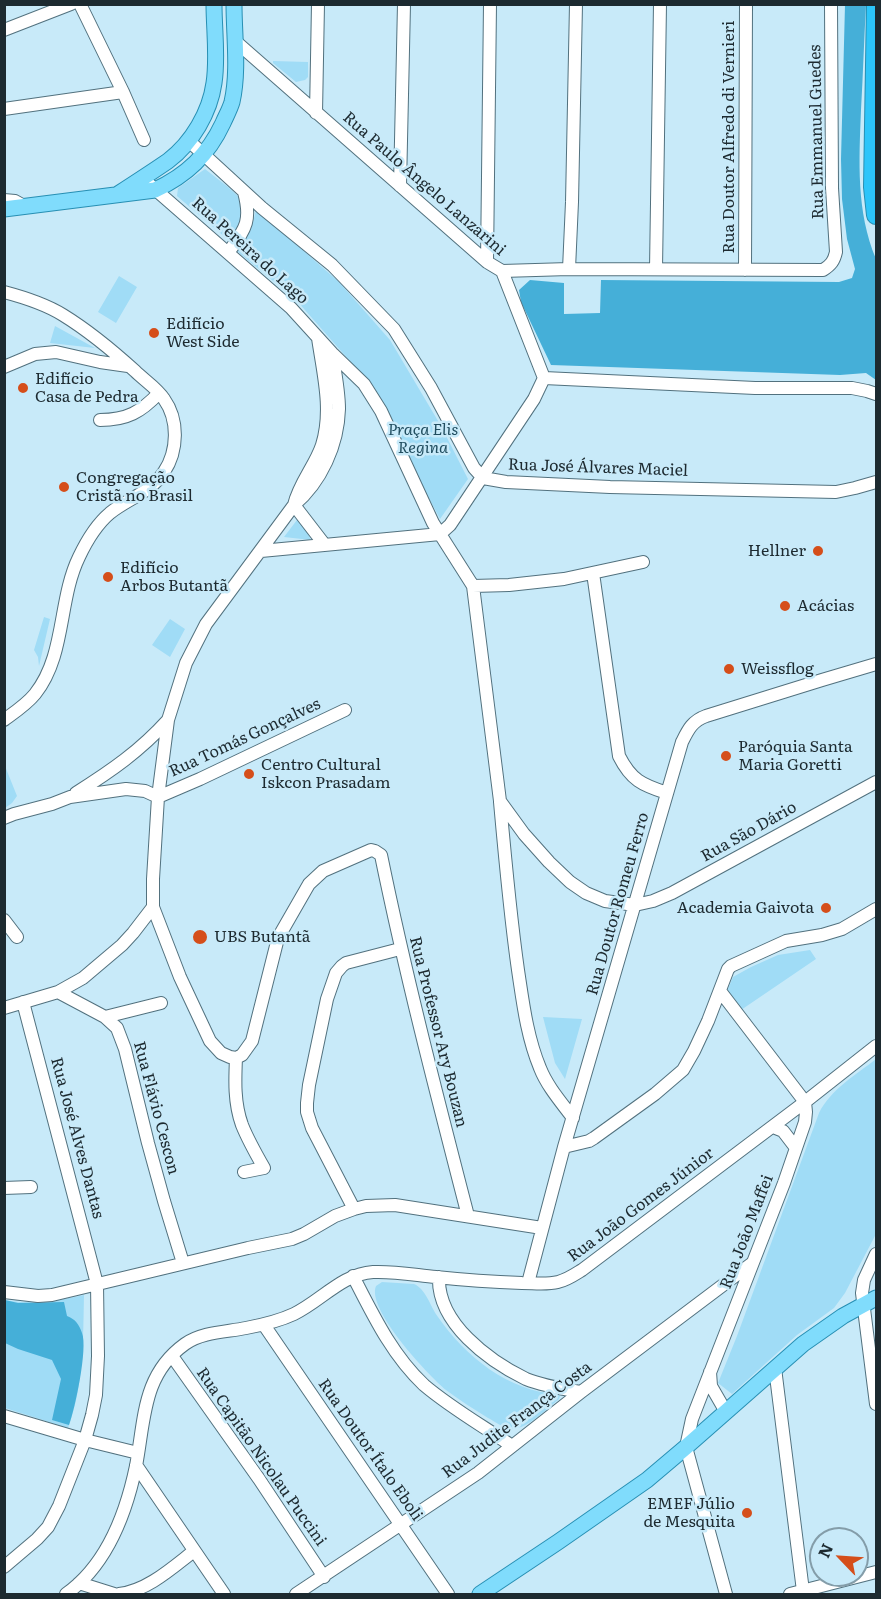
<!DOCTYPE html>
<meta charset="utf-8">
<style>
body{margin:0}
#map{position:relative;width:881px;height:1599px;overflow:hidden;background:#c8eaf9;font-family:Literata,serif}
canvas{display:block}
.frame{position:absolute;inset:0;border:6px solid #1d2a30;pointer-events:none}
.north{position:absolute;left:809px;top:1527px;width:60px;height:60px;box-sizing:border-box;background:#c8eaf9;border:2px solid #849da9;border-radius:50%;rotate:295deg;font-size:16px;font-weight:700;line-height:24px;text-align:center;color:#1d2a30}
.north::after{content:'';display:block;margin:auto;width:21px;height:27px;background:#d54e1a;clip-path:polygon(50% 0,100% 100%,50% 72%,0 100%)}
</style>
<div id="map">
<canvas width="881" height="1599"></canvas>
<div class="frame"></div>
<div class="north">N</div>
</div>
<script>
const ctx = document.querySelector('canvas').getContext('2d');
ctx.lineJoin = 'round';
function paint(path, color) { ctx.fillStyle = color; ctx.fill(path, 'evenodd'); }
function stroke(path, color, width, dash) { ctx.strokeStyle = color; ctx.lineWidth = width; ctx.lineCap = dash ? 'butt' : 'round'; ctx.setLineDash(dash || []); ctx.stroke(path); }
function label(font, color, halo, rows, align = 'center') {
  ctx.font = font + ' Literata,serif'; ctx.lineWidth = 5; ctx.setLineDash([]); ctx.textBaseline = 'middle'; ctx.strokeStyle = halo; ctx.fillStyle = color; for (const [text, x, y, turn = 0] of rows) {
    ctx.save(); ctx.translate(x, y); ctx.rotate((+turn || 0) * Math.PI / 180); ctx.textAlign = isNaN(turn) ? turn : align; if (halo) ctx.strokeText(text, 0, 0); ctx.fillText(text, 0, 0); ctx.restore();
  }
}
const green = new Path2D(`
 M 273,61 L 308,62 L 308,77 L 305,80 L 296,82 L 273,63 Z
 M 205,169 L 228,187 L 241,199 L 243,215 L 233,236 L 226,238 L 177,196 L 178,188 Z
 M 256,209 L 339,282 L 390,340 L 441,426 L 468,479 L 440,519 L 406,455 L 370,384 L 297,301 L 237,251 C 248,236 253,227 256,209 Z
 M 119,276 L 137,287 L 116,323 L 98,312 Z
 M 55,326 L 95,348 L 50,343 Z
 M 300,516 L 311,540 L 284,537 Z
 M 44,617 L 50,619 L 39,666 L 38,657 L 34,650 Z
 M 170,619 L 185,629 L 170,657 L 152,645 Z
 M 5,766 L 17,796 L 12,803 L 5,808 Z
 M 810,950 L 816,959 L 741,1010 L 727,991 L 733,977 L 751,967 L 778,955 Z
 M 543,1017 L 582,1019 L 565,1079 L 555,1063 Z
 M 876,1059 L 876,1234 L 845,1293 L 834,1308 L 797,1335 L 732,1394 L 718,1383 L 737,1336 L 819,1113 C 831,1089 856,1075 876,1059 Z
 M 382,1282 L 414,1284 C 426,1289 430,1306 438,1317 C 465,1356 509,1392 558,1394 L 560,1396 L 559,1399 C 548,1408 528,1428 513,1429 C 504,1429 496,1422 488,1418 C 474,1409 459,1400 446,1390 C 428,1375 366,1309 376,1286 Z
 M 84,1295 C 83,1339 84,1385 68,1428 L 5,1408 L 4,1300 C 34,1305 56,1301 84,1295 Z`);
const forest = new Path2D(`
 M 845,5 L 866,5 C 864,40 863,75 861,110 C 859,161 856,211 876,259 L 876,380 L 866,373 L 840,375 L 551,365 L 521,302 L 519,290 L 530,280 L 564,283 L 564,314 L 600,313 L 601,280 L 839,282 L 852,278 L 855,269 L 847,239 L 842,199 L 841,159 Z
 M 5,1300 L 18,1303 L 64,1302 L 67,1316 C 75,1319 79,1324 82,1333 C 88,1348 75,1409 69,1425 L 52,1420 L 61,1379 L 52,1360 L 18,1349 L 5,1343 Z`);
const minor = new Path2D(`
 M 80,4 L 123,92 L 144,140
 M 4,30 L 71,4
 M 234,40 L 487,262 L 502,271 L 569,269 L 823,270 C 831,265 834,261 836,252 L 832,188 L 831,4
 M 4,109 L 123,92
 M 316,113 L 318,4
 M 189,141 L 262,208 L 332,265 L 394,329 L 431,388 L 474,468 L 483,478 L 506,482 L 610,487 L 836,492 L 855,488 L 876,482
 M 149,184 L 291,308 L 332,353 L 364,384 L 381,411 L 433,523 L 473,586 L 500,801 L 524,834 L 549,862 L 570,882 L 586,893 L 605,901 L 635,905 L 653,901 L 672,893 L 876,782
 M 400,186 L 404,4
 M 4,200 L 15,201 L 24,206
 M 228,253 C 245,229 252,222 244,192
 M 487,262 L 490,4
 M 569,269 L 572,202 L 576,4
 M 656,269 L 660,4
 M 745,270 L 746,4
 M 4,292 C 23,297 47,305 63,315 C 89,331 113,351 135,371 C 144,380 157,388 164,399 C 179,420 178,451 164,472 C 150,493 129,498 110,513 C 97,524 87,540 79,557 C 58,600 66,655 35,694 C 27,704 15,712 4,720
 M 318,338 C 323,373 333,410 322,445 C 315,466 299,483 294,505 L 324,544
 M 4,367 L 35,354 L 56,352 L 100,362 L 128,366
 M 544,378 L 755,388 L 852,388 L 867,391 L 876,394
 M 100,420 C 127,420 141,412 159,393
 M 261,551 L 440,534 L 450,525 L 534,399 L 544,378 L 502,271
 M 593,573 L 619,756 C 631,780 642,785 667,793
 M 473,586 L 509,585 L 564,579 L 643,562
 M 76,793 C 111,771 140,751 168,720
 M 500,802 C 505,858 510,914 518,970 C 523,1003 527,1037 540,1068 C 547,1086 561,1102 573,1118
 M 4,818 L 14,814 L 52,804 L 70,797 L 126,789 L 145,791 L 158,797 L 168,720 L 186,663 L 206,624 L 294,505 C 321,482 338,445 339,409 C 339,391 335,371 332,353
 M 4,920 L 17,937
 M 720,991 L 805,1102 L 806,1112 L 805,1122 L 784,1183 L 699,1401 L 692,1419 L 686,1447 L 726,1594
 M 58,992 L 105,1017 L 117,1028 L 125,1049 L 148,1143 L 164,1201 L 183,1263
 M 4,1008 L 58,992 L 83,978 L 122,945 L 133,933 L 153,907
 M 105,1017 L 161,1003
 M 236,1058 L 242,1055 L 252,1041 L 278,938 L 309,884 L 323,871 L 371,850 L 375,851 L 381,855 C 406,977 437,1096 468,1216
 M 236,1058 L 230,1057 L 221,1053 L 210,1041 L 180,977 L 153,907 L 153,879 L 158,797 L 200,779 L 345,710
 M 236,1058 C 235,1080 234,1103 242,1125 C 248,1140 256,1154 264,1168 L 244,1172
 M 773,1127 L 783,1131 L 796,1148
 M 564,1147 L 589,1141 L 594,1138 L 655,1094 L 683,1070 L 694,1051 L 708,1021 L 728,969 L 731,966 L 786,941 L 822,935 L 842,929 L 876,909
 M 4,1188 L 31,1187
 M 354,1209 L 312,1128 L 307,1112 L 307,1103 L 309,1085 L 327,999 L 336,973 L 342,966 L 346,963 L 400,949
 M 876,1254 L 864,1280 L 862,1293 L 876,1404
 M 353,1276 C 373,1315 392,1355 424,1385 C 451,1408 483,1426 512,1446
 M 439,1277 C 437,1323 489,1361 526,1379 C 543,1386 563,1389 581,1392
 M 528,1283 L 564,1147 L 682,742 C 688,730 692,721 706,716 L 822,680 L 876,664
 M 4,1292 L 38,1296 L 52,1295 L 248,1248 L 292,1239 L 304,1234 L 335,1216 L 354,1209 L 366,1206 L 395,1205 L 542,1228
 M 264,1325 L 448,1594
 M 172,1356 L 259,1479 L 324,1577
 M 775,1368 L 803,1591
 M 710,1372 L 711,1386 L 726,1412
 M 4,1416 L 85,1440 L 138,1453
 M 136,1465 L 224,1594
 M 4,1567 L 37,1539 L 48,1527 L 59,1506 L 85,1440 L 92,1415 L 96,1395 L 98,1356 L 97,1284 L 23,1002
 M 79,1583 L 114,1594
 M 66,1594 C 107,1565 126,1514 136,1466 C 145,1419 142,1375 185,1344 C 202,1332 226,1332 246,1328 C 262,1325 279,1321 294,1314 C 321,1301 342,1274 373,1272 C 394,1271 415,1275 436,1277 C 464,1280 493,1282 522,1283 C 534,1283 546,1285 558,1282 C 567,1280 574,1275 582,1270 L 805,1102 L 876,1046
 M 119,1594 C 147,1591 172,1568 194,1551
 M 296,1594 L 478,1473 L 581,1392 L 751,1264
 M 790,1594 L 876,1572`);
const major = new Path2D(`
 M 118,194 C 135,183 152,172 168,161 C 192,143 210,112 214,83 C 218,58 214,30 214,4
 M 4,209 L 155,190 C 187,175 208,155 223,123 C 226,116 230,109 232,102 C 239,71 234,36 234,4
 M 480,1594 L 558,1542 L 647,1480 L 686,1447 L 803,1344 L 843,1316 L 876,1298`);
const highway = new Path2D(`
 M 876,4 L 873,187 L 876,215`);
const markers = [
 [154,333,6,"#d54e1a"],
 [23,388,6,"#d54e1a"],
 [64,487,6,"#d54e1a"],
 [818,551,6,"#d54e1a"],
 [108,577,6,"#d54e1a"],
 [785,606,6,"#d54e1a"],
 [729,669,6,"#d54e1a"],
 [726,756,6,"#d54e1a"],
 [249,774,6,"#d54e1a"],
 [826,908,6,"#d54e1a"],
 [200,937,8,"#d54e1a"],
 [747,1513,6,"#d54e1a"]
];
const streetNames = [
 ["Rua Emmanuel Guedes",817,132,-91],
 ["Rua Doutor Alfredo di Vernieri",729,137,-90],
 ["Rua Paulo Ângelo Lanzarini",424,184,41],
 ["Rua Pereira do Lago",250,251,42],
 ["Rua José Álvares Maciel",598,468,2],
 ["Rua Tomás Gonçalves",245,738,-25],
 ["Rua São Dário",749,832,-29],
 ["Rua Doutor Romeu Ferro",618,904,-74],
 ["Rua Professor Ary Bouzan",438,1032,76],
 ["Rua Flávio Cescon",156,1108,75],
 ["Rua José Alves Dantas",77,1138,75],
 ["Rua João Gomes Júnior",641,1205,-37],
 ["Rua João Maffei",747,1232,-69],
 ["Rua Judite França Costa",517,1420,-37],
 ["Rua Doutor Ítalo Eboli",370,1450,55],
 ["Rua Capitão Nicolau Puccini",261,1457,55]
];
const poiNames = [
 ["Edifício",166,324],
 ["West Side",166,342],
 ["Edifício",35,379],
 ["Casa de Pedra",35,397],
 ["Congregação",76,478],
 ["Cristã no Brasil",76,496],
 ["Hellner",806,551,"right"],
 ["Edifício",120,568],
 ["Arbos Butantã",120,586],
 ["Acácias",797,606],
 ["Weissflog",741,669],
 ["Paróquia Santa",738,747],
 ["Maria Goretti",738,765],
 ["Centro Cultural",261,765],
 ["Iskcon Prasadam",261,783],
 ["Academia Gaivota",814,908,"right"],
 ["UBS Butantã",214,937],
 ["EMEF Júlio",735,1504,"right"],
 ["de Mesquita",735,1522,"right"]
];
const parkNames = [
 ["Praça Elis",423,430],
 ["Regina",423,448]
];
paint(green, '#a0dcf6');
paint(forest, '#45afd8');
stroke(minor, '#52717e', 14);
stroke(major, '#278fb3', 17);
stroke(highway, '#278fb3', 20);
stroke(minor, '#fff', 12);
stroke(major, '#80dcfc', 15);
stroke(highway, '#2cc5fa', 18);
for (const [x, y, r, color] of markers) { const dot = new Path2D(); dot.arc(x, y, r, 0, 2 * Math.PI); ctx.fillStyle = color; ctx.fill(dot); stroke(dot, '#c8eaf9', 2); }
label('16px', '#1d2a30', '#c8eaf9', streetNames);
label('16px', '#1d2a30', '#c8eaf9', poiNames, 'left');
label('italic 16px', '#204d5f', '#c8eaf9', parkNames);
</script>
